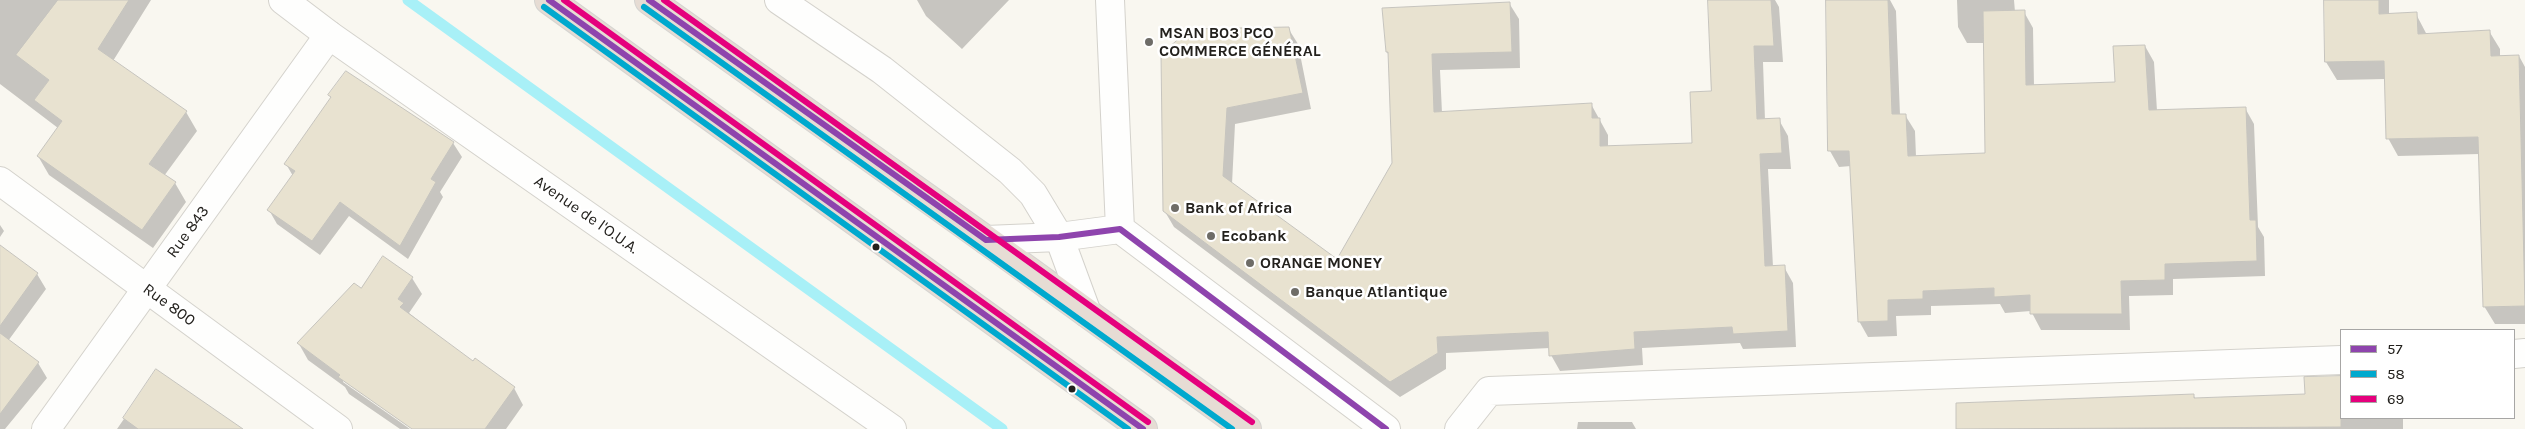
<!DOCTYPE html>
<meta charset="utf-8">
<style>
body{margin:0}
#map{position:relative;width:2525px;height:429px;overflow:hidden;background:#f9f7f0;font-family:Karla,sans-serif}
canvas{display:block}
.legend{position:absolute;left:2340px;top:329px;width:175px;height:90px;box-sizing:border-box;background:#fff;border:1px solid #a7a6a5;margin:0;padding:6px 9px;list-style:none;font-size:15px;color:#23211d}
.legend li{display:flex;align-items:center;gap:10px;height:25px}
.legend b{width:25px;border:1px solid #a7a6a5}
</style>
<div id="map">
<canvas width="2525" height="429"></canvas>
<ul class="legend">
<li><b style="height:6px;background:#8e44ad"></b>57</li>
<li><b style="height:6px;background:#00a9ce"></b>58</li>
<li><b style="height:6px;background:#e5007d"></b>69</li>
</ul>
</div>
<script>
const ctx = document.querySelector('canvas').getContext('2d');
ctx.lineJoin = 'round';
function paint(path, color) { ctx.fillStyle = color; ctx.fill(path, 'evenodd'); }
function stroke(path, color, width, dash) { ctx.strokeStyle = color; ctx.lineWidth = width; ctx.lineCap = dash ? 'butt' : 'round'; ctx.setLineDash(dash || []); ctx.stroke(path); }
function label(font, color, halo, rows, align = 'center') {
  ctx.font = font + ' Karla,sans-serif'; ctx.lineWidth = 5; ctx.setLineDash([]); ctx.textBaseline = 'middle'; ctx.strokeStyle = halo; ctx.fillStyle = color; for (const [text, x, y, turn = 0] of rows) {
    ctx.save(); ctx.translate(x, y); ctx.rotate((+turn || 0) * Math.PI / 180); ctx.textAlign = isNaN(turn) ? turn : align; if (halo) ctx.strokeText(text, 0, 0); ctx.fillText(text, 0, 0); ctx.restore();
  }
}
const shadow = new Path2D(`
 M 0,0 L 151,0 L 113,61 L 186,112 L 197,131 L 164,176 L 175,183 L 186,202 L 153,248 L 49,175 L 38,156 L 58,128 L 0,84 Z
 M 917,0 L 1009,0 L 962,49 L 926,16 Z
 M 1709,0 L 1775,0 L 1779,7 L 1783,62 L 1763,62 L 1765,120 L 1779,120 L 1788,136 L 1791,169 L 1768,169 L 1773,267 L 1784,267 L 1793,283 L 1796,347 L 1743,349 L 1740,343 L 1642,348 L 1643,365 L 1560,371 L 1551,355 L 1550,348 L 1446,353 L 1446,369 L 1400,397 L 1174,227 L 1164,210 L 1163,55 L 1288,28 L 1298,44 L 1311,109 L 1235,124 L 1232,184 L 1338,261 L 1393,163 L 1389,56 L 1387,52 L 1509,3 L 1519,19 L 1520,68 L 1440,70 L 1442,113 L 1591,104 L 1608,135 L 1608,147 L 1693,144 L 1712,92 Z
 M 1828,0 L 1890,0 L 1896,11 L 1900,115 L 1905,115 L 1915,131 L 1916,157 L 1987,155 L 1985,43 L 1967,43 L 1958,27 L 1957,0 L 2014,0 L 2015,12 L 2024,12 L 2033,28 L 2034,86 L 2116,83 L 2145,46 L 2154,62 L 2157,111 L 2245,108 L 2254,124 L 2258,227 L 2264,237 L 2265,276 L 2173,279 L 2173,295 L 2129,296 L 2130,330 L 2041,330 L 2031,311 L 2005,313 L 2000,304 L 1931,306 L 1931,315 L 1896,316 L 1897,336 L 1868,337 L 1859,321 L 1851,166 L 1839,167 L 1830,151 Z
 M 2326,0 L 2389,0 L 2389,15 L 2416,14 L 2427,35 L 2489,31 L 2500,49 L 2500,57 L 2519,56 L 2525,67 L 2525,324 L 2495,324 L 2484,306 L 2480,154 L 2398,156 L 2388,138 L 2386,79 L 2337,80 L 2326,62 Z
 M 329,95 L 453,143 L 462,157 L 440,192 L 443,197 L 408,259 L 349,216 L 320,255 L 277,224 L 269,210 L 293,176 L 286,164 L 332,99 Z
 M 0,225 L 4,231 L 0,237 Z
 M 0,247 L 37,274 L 46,289 L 8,341 L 38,363 L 47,378 L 5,429 L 0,429 Z
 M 384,258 L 412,278 L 422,294 L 409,313 L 473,363 L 514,388 L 523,405 L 506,429 L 414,429 L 343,379 L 343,382 L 410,429 L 400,429 L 349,394 L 345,387 L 308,360 L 299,344 L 361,290 Z
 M 157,371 L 228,429 L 117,429 Z
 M 2341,377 L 2341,418 L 2403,418 L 2403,429 L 1962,429 L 1961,404 L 2193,395 L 2196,399 L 2306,396 L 2306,378 Z
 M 1578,422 L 1632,422 L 1636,429 L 1577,429 Z`);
const stream = new Path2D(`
 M 408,0 L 1002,429`);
const building = new Path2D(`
 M 58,0 L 129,0 L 98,49 L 187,111 L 149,164 L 176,182 L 142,230 L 37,156 L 62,121 L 34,100 L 49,80 L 16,55 Z
 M 1708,0 L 1771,0 L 1774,46 L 1754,46 L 1757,119 L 1780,118 L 1782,153 L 1760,154 L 1765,266 L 1785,265 L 1788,331 L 1733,334 L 1732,327 L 1634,332 L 1635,349 L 1549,356 L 1548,332 L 1437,337 L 1438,353 L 1390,382 L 1163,211 L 1161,54 L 1190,29 L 1289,27 L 1303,93 L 1227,108 L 1223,176 L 1337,259 L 1392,163 L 1388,52 L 1386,52 L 1382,8 L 1510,2 L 1512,52 L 1432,54 L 1434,112 L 1592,103 L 1592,118 L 1600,118 L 1600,146 L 1692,143 L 1690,92 L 1711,91 Z
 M 1826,0 L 1888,0 L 1892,114 L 1906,114 L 1908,156 L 1985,153 L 1983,11 L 2025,10 L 2026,85 L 2115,82 L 2113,46 L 2145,45 L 2149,110 L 2246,107 L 2250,220 L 2256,220 L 2257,261 L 2165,264 L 2165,280 L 2121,281 L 2122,314 L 2030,314 L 2030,295 L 1994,297 L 1994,288 L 1923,291 L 1923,299 L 1888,300 L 1888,321 L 1858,322 L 1849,151 L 1828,151 Z
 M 2324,0 L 2379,0 L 2379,14 L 2417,12 L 2418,34 L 2490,30 L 2491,56 L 2519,55 L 2525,306 L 2483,307 L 2478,137 L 2386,139 L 2384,61 L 2325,62 Z
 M 346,71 L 454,142 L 431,179 L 436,182 L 400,246 L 340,202 L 312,241 L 267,210 L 295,171 L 284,164 L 331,97 L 328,95 Z
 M 0,245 L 38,273 L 0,326 Z
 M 383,256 L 413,277 L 398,299 L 404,303 L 400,307 L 473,361 L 475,358 L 515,387 L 485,429 L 412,429 L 338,377 L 340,375 L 297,343 L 354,283 L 361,288 Z
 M 0,333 L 39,362 L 0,414 Z
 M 156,369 L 243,429 L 138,429 L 123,418 Z
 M 2341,376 L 2341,427 L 1956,429 L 1956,403 L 2194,394 L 2194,398 L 2305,394 L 2304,377 Z`);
const minor = new Path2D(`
 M 1110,0 L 1120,229
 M 0,181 L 338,429
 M 1120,229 L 1386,429
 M 986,240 L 1059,237 L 1120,229
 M 2514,354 L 2525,353
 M 46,429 L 329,35
 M 1459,429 L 1489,391 L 2341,360`);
const tertiary = new Path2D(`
 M 283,0 L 329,35 L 892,429
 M 779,0 L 882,70 L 1010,171 L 1033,194 L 1059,237 L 1087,313`);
const trunk = new Path2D(`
 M 549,0 L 1143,429
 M 649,0 L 986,240 L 1247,429`);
const bus1 = new Path2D(`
 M 549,0 L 1143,429
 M 649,0 L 986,240 L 1059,237 L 1120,229 L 1386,429`);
const bus2 = new Path2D(`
 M 544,7 L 1128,429
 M 644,7 L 1232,429`);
const bus3 = new Path2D(`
 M 564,0 L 1148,422
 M 664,0 L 1252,422`);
const markers = [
 [1149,42,5,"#6e6c67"],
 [1175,208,5,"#6e6c67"],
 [1211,236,5,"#6e6c67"],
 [876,247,4.5,"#23211d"],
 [1250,263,5,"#6e6c67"],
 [1295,292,5,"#6e6c67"],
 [1072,389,4.5,"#23211d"]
];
const poiNames = [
 ["MSAN B03 PCO",1159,33],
 ["COMMERCE GÉNÉRAL",1159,51],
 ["Bank of Africa",1185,208],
 ["Ecobank",1221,236],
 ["ORANGE MONEY",1260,263],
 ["Banque Atlantique",1305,292]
];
const streetNames = [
 ["Avenue de l'O.U.A.",586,215,35],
 ["Rue 843",188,232,-54],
 ["Rue 800",169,305,36]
];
paint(shadow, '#0003');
stroke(stream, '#a8f0f7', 11);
paint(building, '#e8e2d0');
stroke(building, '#c6c4be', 1);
stroke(minor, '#d4d2cc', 30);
stroke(tertiary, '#d4d2cc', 30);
stroke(trunk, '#d5d4d1', 30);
stroke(minor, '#fefefd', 28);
stroke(tertiary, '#fefefd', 28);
stroke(trunk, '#e6dcd4', 28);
stroke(bus1, '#8e44ad', 6);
stroke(bus2, '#00a9ce', 6);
stroke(bus3, '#e5007d', 6);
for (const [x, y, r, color] of markers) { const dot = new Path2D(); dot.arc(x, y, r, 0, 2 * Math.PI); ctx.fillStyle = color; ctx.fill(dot); stroke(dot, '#fff', 2); }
label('bold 16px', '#23211d', '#fff', poiNames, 'left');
label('16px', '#23211d', '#fff', streetNames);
</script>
